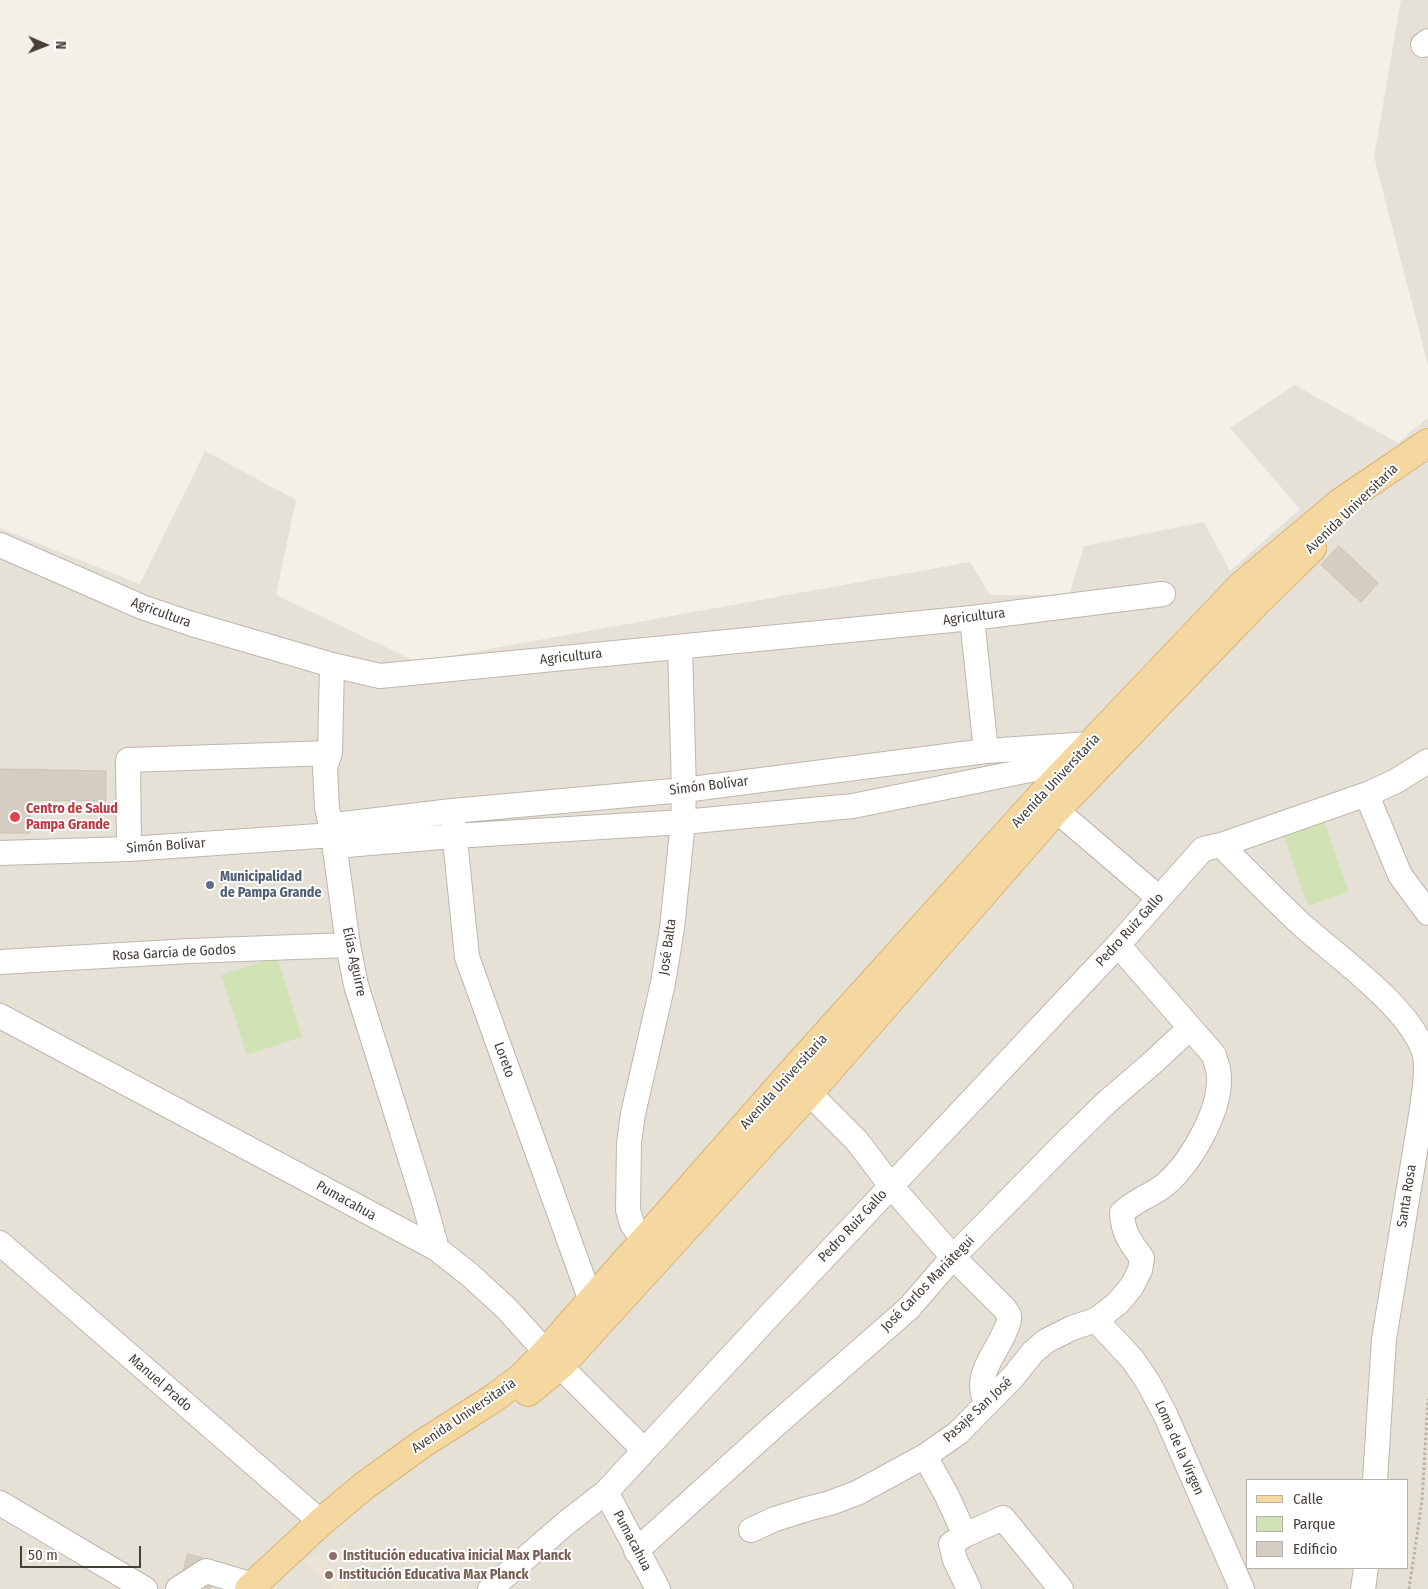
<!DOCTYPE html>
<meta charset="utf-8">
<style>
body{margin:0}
#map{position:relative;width:1428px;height:1589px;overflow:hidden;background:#f3efe9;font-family:"Fira Sans Condensed",sans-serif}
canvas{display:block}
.legend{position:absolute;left:1246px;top:1479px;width:162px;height:90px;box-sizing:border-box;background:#fff;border:1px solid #b5b2af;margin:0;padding:6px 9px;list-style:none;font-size:15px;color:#463f38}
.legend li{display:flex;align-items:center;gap:10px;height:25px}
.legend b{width:25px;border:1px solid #b5b2af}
.north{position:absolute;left:20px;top:20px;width:50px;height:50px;-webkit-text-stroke:4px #fff;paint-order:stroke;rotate:91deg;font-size:14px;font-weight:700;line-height:20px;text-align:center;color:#463f38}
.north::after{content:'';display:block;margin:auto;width:18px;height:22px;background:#463f38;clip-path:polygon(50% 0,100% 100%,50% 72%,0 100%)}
.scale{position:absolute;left:20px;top:1546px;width:121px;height:22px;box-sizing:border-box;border:2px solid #463f38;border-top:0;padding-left:6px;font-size:15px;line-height:18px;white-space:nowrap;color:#463f38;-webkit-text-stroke:4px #fff;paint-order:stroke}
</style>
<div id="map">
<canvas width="1428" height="1589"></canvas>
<ul class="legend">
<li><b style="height:6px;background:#f5d8a0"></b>Calle</li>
<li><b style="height:14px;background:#d1e3b5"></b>Parque</li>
<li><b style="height:14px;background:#d6cdc2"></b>Edificio</li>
</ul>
<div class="north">N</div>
<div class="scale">50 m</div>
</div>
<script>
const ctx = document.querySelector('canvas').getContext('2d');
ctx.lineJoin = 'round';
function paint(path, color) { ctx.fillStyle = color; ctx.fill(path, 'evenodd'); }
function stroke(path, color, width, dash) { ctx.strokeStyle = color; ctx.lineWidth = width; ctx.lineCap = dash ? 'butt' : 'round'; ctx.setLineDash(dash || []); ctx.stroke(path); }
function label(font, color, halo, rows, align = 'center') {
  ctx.font = font + ' "Fira Sans Condensed",sans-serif'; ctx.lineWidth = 4; ctx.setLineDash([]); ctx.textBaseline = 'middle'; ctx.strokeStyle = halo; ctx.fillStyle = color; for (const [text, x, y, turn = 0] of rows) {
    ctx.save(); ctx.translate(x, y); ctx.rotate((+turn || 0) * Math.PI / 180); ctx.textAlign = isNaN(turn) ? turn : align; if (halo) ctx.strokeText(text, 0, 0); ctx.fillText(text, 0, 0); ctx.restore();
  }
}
const residential = new Path2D(`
 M 1401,0 L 1428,0 L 1428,365 L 1374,157 Z
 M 1295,385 L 1398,443 L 1428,417 L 1428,1589 L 0,1589 L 0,528 L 140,584 L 205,451 L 296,500 L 276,595 L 417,662 L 970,562 L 990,595 L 1069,595 L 1084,546 L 1204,522 L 1230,571 L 1300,509 L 1230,428 ZM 1247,1480 L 1407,1480 L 1407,1568 L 1247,1568 Z`);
const education = new Path2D(`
 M 315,1552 L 352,1589 L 333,1589 L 305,1561 Z`);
const green = new Path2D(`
 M 1324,821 L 1349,892 L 1308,906 L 1283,835 Z
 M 277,957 L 302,1037 L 247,1055 L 221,975 Z`);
const building = new Path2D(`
 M 1339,546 L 1378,583 L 1361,602 L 1321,565 Z
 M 0,769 L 106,771 L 106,801 L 30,800 L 30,833 L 0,833 Z
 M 188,1554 L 218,1562 L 211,1589 L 181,1581 Z`);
const path = new Path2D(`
 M 1409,1589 L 1422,1501 L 1428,1399`);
const minor = new Path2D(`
 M 1423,45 L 1428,41
 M 0,545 L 142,607 L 192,624 L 332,665 L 380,676 L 972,618 L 1163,594
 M 972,618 L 986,751
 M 332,665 L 330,753 L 325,767 L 327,808 L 333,835 L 348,945 L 356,985 L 424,1202 L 437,1249
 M 1370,793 L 1371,805 L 1400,875 L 1428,913
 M 1056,810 L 1159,898
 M 453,820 L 467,957 L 591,1301
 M 333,835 L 343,824 L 452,811 L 684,790 L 986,751 L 1090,744
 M 1221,845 C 1248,872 1275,900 1303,926 C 1338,957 1413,1010 1425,1055 C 1428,1073 1424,1091 1422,1109 L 1384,1339 L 1375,1480
 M 129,849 L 128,760 L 330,753
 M 0,853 L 129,849 L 333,835 L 346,845 L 454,836 L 683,822 L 853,806 L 1074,761
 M 0,962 L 190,951 L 348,945
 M 0,1016 L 437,1249 L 470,1275 L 506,1308 L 546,1352 L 644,1450
 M 809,1093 L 857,1141 L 891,1186 L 953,1257 L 1005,1309 C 1006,1311 1008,1313 1009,1316 C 1010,1321 1007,1327 1005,1331 C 995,1356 972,1376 987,1404
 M 644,1241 L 632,1224 L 628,1210 L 629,1143 L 633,1114 L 663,983 L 672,928 L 683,822 L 684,790 L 680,647
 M 0,1243 L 321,1522
 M 1096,1320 L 1133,1360 L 1148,1382 L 1165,1414 L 1242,1589
 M 925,1456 L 947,1496 L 965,1535
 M 606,1492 L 658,1589
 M 0,1503 L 145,1589
 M 751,1530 L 775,1519 L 807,1509 L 830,1503 L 857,1493 L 925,1456 L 958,1433 L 1013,1377 L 1033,1352 L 1046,1341 L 1072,1328 L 1096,1320 L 1118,1303 L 1132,1286 L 1140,1270 L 1142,1258 C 1130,1242 1123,1233 1122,1213 C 1134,1200 1152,1196 1166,1184 C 1192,1161 1225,1105 1218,1069 C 1217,1065 1215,1060 1214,1055 L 1118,945
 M 636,1551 L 773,1427 L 909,1308 L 953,1257 L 1065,1143 L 1108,1101 L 1150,1065 L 1190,1028
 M 178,1589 L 206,1571 L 253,1585
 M 490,1589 L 566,1523 L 606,1492 L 769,1316 L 1118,945 L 1203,849 L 1221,845 L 1370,793 L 1396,781 L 1428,761
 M 969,1589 L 955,1560 L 951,1544 L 965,1535 L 1003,1518 L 1061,1589
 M 1363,1589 L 1366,1568`);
const major = new Path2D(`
 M 528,1392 L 561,1365 L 809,1093 L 1056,810 L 1255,604 L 1312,548
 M 249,1589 L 321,1522 L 364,1486 L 422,1444 L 494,1398 L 522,1377 L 546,1352 L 792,1072 L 1041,796 L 1241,586 L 1341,502 L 1428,443`);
const markers = [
 [15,817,6,"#e0444e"],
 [210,885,5,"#5c6f8a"],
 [333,1556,5,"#8d6e63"],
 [329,1575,5,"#8d6e63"]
];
const streetNames = [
 ["Avenida Universitaria",1352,509,-44],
 ["Agricultura",161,613,20],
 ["Agricultura",974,617,-7],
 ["Agricultura",571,657,-6],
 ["Avenida Universitaria",1056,781,-47],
 ["Simón Bolívar",709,786,-7],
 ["Simón Bolívar",166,846,-4],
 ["Pedro Ruiz Gallo",1130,930,-48],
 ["José Balta",668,947,-82],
 ["Rosa García de Godos",174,953,-3],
 ["Elías Aguirre",354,962,78],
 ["Loreto",504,1060,70],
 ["Avenida Universitaria",784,1082,-48],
 ["Santa Rosa",1407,1196,-81],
 ["Pumacahua",346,1201,29],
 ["Pedro Ruiz Gallo",853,1226,-47],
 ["José Carlos Mariátegui",928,1284,-46],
 ["Manuel Prado",160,1383,41],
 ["Pasaje San José",978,1410,-43],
 ["Avenida Universitaria",464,1416,-34],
 ["Loma de la Virgen",1179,1448,66],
 ["Pumacahua",632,1541,62]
];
const healthNames = [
 ["Centro de Salud",26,809],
 ["Pampa Grande",26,825]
];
const serviceNames = [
 ["Municipalidad",220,877],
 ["de Pampa Grande",220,893]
];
const educationNames = [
 ["Institución educativa inicial Max Planck",343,1556],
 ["Institución Educativa Max Planck",339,1575]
];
paint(residential, '#e6e1d7');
paint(education, '#ebe3d4');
paint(green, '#d1e3b5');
paint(building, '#d6cdc2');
stroke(building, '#cdc2b3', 1);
stroke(minor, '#bdb6ac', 26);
stroke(major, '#d9b371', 30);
stroke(path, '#beb19f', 3, [2.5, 2.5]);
stroke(minor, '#fff', 24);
stroke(major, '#f5d8a0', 28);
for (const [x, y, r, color] of markers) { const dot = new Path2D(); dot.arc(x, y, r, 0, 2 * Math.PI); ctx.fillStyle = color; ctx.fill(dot); stroke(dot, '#fff', 2); }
label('14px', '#463f38', '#fff', streetNames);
label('bold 14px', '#be3a42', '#fff', healthNames, 'left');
label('bold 14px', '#4e5e75', '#fff', serviceNames, 'left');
label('bold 14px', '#785e54', '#fff', educationNames, 'left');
</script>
